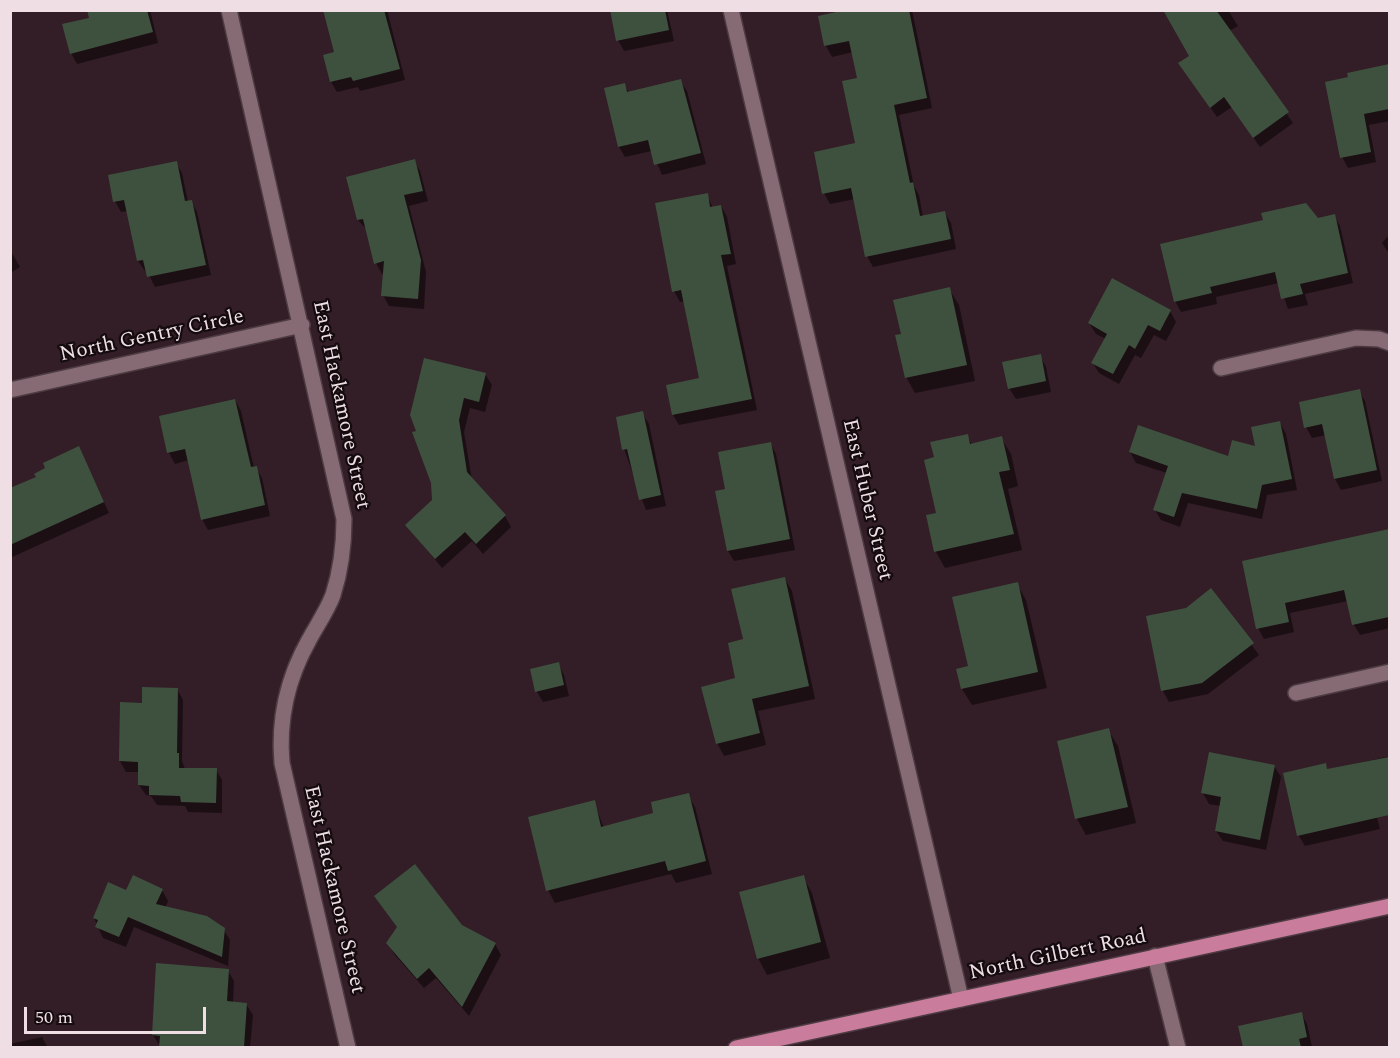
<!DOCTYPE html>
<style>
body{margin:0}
#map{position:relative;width:1400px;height:1058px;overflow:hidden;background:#331d26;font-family:Spectral,serif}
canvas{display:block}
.frame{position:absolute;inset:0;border:12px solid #efdfe5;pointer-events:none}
.scale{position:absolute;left:24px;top:1007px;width:182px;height:27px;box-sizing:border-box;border:3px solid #efdfe5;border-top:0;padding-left:8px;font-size:18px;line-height:21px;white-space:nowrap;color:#efdfe5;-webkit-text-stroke:4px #140b0e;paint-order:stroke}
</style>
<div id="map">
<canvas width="1400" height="1058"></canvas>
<div class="frame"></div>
<div class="scale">50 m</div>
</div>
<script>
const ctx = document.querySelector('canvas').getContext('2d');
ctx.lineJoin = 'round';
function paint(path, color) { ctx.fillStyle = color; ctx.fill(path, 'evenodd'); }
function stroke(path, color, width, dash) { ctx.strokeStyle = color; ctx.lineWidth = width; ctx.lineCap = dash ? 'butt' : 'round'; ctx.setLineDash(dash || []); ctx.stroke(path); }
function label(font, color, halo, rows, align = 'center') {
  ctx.font = font + ' Spectral,serif'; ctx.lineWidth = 4.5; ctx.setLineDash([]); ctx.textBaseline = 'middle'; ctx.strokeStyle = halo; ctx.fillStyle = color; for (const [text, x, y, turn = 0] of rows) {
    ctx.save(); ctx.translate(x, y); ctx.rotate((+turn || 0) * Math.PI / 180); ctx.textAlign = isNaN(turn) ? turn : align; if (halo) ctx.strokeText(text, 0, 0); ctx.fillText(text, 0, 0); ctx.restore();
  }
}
const shadow = new Path2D(`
 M 88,10 L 150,10 L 158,43 L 77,64 L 71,53 L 90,19 Z
 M 325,10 L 387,10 L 405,80 L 360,91 L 358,87 L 337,92 L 331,82 L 336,53 Z
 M 611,10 L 667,10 L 674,41 L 624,51 L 618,40 Z
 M 852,10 L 912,10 L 932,108 L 899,115 L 914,186 L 919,195 L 923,217 L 944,212 L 951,223 L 956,249 L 873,267 L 867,256 L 855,199 L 830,204 L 824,193 L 857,144 L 859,79 L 853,52 L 832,57 L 826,46 L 820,17 Z
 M 1168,10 L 1228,10 L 1238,26 L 1229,31 L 1293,123 L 1260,147 L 1232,107 L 1217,117 L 1187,74 L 1191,56 Z
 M 1390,66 L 1390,121 L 1369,125 L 1376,162 L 1348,168 L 1342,157 L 1349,74 Z
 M 680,81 L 687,91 L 706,164 L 662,175 L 652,151 L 625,157 L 619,147 L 606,89 L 624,85 L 629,93 Z
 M 414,161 L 420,171 L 428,201 L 409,206 L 426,272 L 424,309 L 389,306 L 383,295 L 384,273 L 382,274 L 376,263 L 367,230 L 358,220 L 348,178 Z
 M 176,163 L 182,173 L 188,202 L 191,201 L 197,212 L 211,275 L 155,287 L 147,271 L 145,271 L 138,261 L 128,211 L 121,212 L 115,201 Z
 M 707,195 L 713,208 L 721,206 L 727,217 L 736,264 L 727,266 L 757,410 L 679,425 L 673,415 L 701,379 L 685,301 L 680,302 L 674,291 Z
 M 1334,216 L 1340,226 L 1353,283 L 1305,294 L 1308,305 L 1288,309 L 1279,283 L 1216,297 L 1217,304 L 1181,312 L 1175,301 L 1318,219 Z
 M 1390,234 L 1390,255 L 1382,243 Z
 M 10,250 L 20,267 L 10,273 Z
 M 949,289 L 959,305 L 975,381 L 915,393 L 906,377 Z
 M 1170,311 L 1176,322 L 1166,341 L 1154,335 L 1141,358 L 1135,355 L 1119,384 L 1099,373 L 1093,363 L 1106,339 L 1096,334 L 1089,323 Z
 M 1040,356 L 1046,367 L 1051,392 L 1016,399 L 1009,388 Z
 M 485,374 L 492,385 L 485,412 L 470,408 L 464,432 L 472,480 L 505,516 L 511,527 L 483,554 L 472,541 L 442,568 L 407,525 L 434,501 L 432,483 L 417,432 Z
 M 1359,391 L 1365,401 L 1382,481 L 1341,490 L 1335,479 L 1326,435 L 1312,438 L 1306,427 Z
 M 235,400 L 241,411 L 254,468 L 256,468 L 262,478 L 270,516 L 208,530 L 202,519 L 189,460 L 175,464 L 169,453 L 161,417 Z
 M 642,413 L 649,424 L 666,506 L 646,510 L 624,449 Z
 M 1280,423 L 1286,434 L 1297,490 L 1267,495 L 1262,519 L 1188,503 L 1180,527 L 1161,520 L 1155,510 L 1167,473 L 1136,463 L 1130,452 L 1229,457 L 1257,448 Z
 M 967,435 L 972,445 L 1001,438 L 1011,454 L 1018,486 L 1008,489 L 1022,550 L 945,568 L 936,552 L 927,516 L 938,514 Z
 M 770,443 L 776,454 L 795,550 L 734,561 L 728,551 L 727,490 Z
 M 84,459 L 109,513 L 10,558 L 10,490 Z
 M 1390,531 L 1390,628 L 1360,635 L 1354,625 L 1348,601 L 1290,613 L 1294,632 L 1264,639 L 1258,628 L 1244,562 Z
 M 785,579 L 792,591 L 815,699 L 758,711 L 766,745 L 724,756 L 717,743 L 737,679 L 745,640 Z
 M 1017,584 L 1026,600 L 1047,688 L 972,705 L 962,689 L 958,670 L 969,668 Z
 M 1211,590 L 1259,655 L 1208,694 L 1169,702 L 1163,691 L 1148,617 L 1186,609 Z
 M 558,664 L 564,675 L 569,696 L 543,702 L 537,692 L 531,670 Z
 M 177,689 L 183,700 L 182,761 L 185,769 L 216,770 L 222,780 L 222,813 L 188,812 L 185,806 L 157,805 L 151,796 L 146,795 L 139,785 L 140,772 L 126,772 L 120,761 L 143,704 Z
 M 1108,730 L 1118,746 L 1136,823 L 1086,835 L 1077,819 L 1059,742 Z
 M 1390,756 L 1390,803 L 1374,806 L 1380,829 L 1305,846 L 1299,836 L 1284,774 L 1325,765 L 1328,770 Z
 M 1274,766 L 1281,777 L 1266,850 L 1223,841 L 1216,831 L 1221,806 L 1209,804 L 1203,793 Z
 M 688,795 L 695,807 L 712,874 L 676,883 L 671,874 L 555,903 L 548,890 L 594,802 L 604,828 L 655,814 Z
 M 803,877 L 812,893 L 830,958 L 767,975 L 758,958 Z
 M 162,890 L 168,901 L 165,908 L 223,929 L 230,940 L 228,966 L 134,927 L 126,947 L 103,938 L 94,918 L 127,892 Z
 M 375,897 L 461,926 L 495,944 L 501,955 L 469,1016 L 436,978 L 424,988 L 394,954 L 388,943 L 398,928 Z
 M 228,971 L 234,981 L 233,1003 L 246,1004 L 253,1015 L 250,1048 L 161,1048 L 153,1035 Z
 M 1301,1013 L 1307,1024 L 1312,1047 L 1245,1048 L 1240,1027 Z
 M 42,1037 L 48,1048 L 10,1048 L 10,1044 Z`);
const building = new Path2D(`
 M 87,10 L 147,10 L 153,32 L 70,54 L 62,24 L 89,18 Z
 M 323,10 L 384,10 L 400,69 L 353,81 L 351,77 L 330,82 L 323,55 L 334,52 Z
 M 610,10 L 665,10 L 669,30 L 616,41 Z
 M 845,10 L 909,10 L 927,98 L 894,105 L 910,183 L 913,182 L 920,216 L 945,211 L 951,239 L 865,257 L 851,188 L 822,194 L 814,152 L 855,143 L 842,81 L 857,78 L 849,41 L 824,46 L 818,16 Z
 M 1163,10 L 1216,10 L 1289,112 L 1253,138 L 1224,97 L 1210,108 L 1178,63 L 1189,56 Z
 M 1389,64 L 1389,109 L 1364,114 L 1371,152 L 1340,158 L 1325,82 L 1348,77 L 1347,73 Z
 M 681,79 L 701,153 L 654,165 L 648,140 L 618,147 L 604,88 L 625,83 L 627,92 Z
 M 415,159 L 423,191 L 404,195 L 421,260 L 418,299 L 381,296 L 384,261 L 374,264 L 363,219 L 357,220 L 346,177 Z
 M 177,161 L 185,201 L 192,200 L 206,265 L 147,277 L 143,260 L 137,261 L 124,200 L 113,202 L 108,175 Z
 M 708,193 L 710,207 L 721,205 L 731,254 L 721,255 L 752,399 L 672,415 L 666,385 L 699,378 L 681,290 L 672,292 L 655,203 Z
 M 1306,203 L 1318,218 L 1335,214 L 1348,273 L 1300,284 L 1303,294 L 1281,299 L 1275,272 L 1210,287 L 1212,293 L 1174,302 L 1160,244 L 1263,220 L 1261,213 Z
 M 1112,278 L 1171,310 L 1160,331 L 1148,325 L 1135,349 L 1129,345 L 1113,374 L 1091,363 L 1107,334 L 1088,323 Z
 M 950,287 L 967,365 L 905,378 L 895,335 L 901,334 L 893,300 Z
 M 1041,354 L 1046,381 L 1008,389 L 1002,362 Z
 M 424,358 L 486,373 L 479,402 L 464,398 L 459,420 L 467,472 L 506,515 L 476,544 L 465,532 L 435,559 L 405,525 L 432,500 L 431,483 L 412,432 L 416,431 L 410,415 Z
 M 1360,389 L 1377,470 L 1334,479 L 1322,424 L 1304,428 L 1299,402 Z
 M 235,399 L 251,467 L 257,466 L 265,505 L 201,520 L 185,449 L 167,453 L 159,416 Z
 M 643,411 L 661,495 L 639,500 L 627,449 L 622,450 L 616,417 Z
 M 1280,421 L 1292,479 L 1262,485 L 1257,509 L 1182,493 L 1174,517 L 1153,510 L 1168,466 L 1129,452 L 1138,425 L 1228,456 L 1232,440 L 1255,446 L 1251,427 Z
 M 968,434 L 970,444 L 1002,436 L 1010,470 L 999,472 L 1014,534 L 934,552 L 926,515 L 936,513 L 924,460 L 934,457 L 930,442 Z
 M 771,442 L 790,539 L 727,551 L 715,491 L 725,489 L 718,452 Z
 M 79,446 L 104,502 L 10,545 L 10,488 L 36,477 L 34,474 L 45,468 L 43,463 Z
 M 1389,529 L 1389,617 L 1352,625 L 1344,590 L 1285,603 L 1289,622 L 1256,629 L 1242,561 Z
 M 785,577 L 809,686 L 752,699 L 760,733 L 716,744 L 701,687 L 735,678 L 728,643 L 743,639 L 731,589 Z
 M 1018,582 L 1038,672 L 961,689 L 956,669 L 968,666 L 952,597 Z
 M 1211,588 L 1254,643 L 1202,683 L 1161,691 L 1146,616 L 1186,608 Z
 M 559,662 L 564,685 L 535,692 L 530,669 Z
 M 142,687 L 178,688 L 177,753 L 179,753 L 179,768 L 217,768 L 216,803 L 181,802 L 180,796 L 149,795 L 149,786 L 138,785 L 138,762 L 119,761 L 120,702 L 142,703 Z
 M 1109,728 L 1128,807 L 1075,819 L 1057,741 Z
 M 1209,752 L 1275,765 L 1260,840 L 1215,831 L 1221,797 L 1201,793 Z
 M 1389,757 L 1389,815 L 1297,836 L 1283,773 L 1326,763 L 1327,769 Z
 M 689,793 L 706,861 L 668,871 L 665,861 L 546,891 L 528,817 L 595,800 L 601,827 L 653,813 L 651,802 Z
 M 415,864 L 462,925 L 496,943 L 462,1007 L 429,968 L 417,979 L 386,943 L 397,927 L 374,896 Z
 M 133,875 L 163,889 L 156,904 L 207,916 L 225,928 L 222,957 L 128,917 L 119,937 L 95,927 L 98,920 L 93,918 L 108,882 L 126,890 Z
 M 804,875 L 821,942 L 757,959 L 739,892 Z
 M 156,963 L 229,969 L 227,1001 L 247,1003 L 244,1047 L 159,1047 L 160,1036 L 152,1035 Z
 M 1302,1012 L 1307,1037 L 1299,1039 L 1301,1047 L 1243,1047 L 1238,1026 Z`);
const minor = new Path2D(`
 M 229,10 L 344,519 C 344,545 341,570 333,595 C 327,611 317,625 309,640 C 287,679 278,718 282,763 L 348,1048
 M 731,10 L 961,999
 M 1221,368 L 1356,338 L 1379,339 L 1390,343
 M 10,390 L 302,325
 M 1296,693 L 1390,672
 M 1155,956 L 1178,1048`);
const major = new Path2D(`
 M 736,1048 L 1390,906`);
const streetNames = [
 ["North Gentry Circle",152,337,-12],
 ["East Hackamore Street",340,405,78],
 ["East Huber Street",866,500,77],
 ["East Hackamore Street",333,890,77],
 ["North Gilbert Road",1058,956,-12]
];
paint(shadow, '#0007');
paint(building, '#3e513f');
stroke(minor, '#4d3b42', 18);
stroke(major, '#4d3b42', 18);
stroke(minor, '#866a74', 15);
stroke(major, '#c97c9b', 15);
label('21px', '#efdfe5', '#140b0e', streetNames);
</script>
